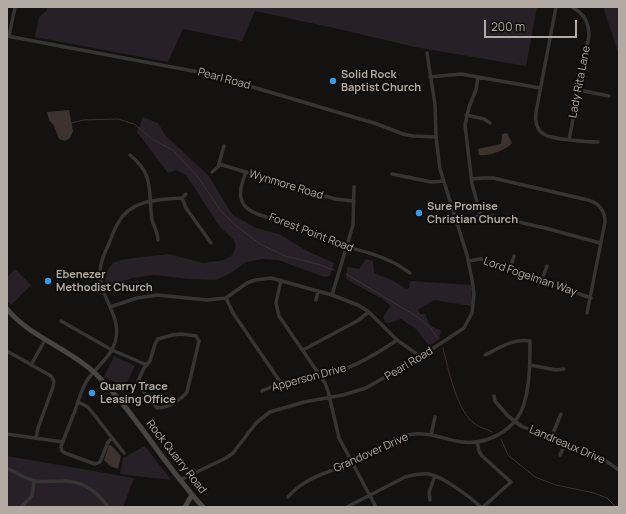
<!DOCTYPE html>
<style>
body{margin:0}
#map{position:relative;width:626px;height:514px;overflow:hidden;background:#131211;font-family:Manrope,sans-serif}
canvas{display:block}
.frame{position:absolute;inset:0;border:8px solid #b2aaa3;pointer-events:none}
.scale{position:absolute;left:484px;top:20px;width:93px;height:18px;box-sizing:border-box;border:2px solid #b2aaa3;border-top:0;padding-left:5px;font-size:12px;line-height:14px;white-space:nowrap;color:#b2aaa3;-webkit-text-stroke:3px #0e0d0c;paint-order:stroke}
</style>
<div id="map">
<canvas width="626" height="514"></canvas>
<div class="frame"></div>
<div class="scale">200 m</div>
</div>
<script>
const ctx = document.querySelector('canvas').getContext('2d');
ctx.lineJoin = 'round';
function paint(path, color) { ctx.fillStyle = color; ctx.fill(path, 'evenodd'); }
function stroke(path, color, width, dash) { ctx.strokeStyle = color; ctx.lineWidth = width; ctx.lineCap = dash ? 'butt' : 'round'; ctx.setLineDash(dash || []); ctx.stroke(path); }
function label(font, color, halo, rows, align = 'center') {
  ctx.font = font + ' Manrope,sans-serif'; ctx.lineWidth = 4; ctx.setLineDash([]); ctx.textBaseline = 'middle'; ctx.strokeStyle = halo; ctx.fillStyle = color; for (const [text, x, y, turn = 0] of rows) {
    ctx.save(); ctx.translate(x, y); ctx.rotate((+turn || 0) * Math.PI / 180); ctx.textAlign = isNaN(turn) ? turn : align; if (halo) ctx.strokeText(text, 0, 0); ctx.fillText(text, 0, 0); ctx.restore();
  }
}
const green = new Path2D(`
 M 46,7 L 537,7 L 526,66 L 415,47 L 343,30 L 255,11 L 242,41 L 183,29 L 168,62 L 35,37 L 39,17 L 47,10 Z
 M 603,7 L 619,7 L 619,55 Z
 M 143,117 L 158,123 L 166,136 L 209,176 L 225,203 L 233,215 L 256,228 L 279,234 L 307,251 L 334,263 L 330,276 L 324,277 L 278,260 L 262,259 L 246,262 L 231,273 L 216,280 L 189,279 L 154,275 L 132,278 L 108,287 L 105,280 L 107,271 L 113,263 L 126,259 L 169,254 L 203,263 L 224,260 L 231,256 L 234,252 L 236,246 L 233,239 L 220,227 L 186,175 L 176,170 L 168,173 L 137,132 Z
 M 366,259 L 373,261 L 374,273 L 394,281 L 406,289 L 409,288 L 410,281 L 471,285 L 472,306 L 434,300 L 418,310 L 420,314 L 426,314 C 427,323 430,327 439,329 L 441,332 L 439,337 L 441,338 L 429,346 L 416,329 L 401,319 L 389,323 L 385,322 L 383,317 L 390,307 L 389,304 L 384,300 L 346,279 L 347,267 L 359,269 Z
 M 15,269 L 31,285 L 11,305 L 7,301 L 7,277 Z
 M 114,356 L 135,366 L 125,387 L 104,377 Z
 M 145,446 L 171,480 L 120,474 L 123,458 Z
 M 7,456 L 134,478 L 123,507 L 7,507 Z`);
const water = new Path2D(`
 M 69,110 L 73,131 L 70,138 L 65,141 L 59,139 L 54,126 L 49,120 L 47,112 Z
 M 507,133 L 512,143 C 507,150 487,157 479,155 L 478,149 L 501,144 L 502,134 Z
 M 109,445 L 112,446 L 121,456 L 118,469 L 110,466 L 104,460 Z`);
const stream = new Path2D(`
 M 71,123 L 84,120 L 118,119 L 134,124 L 155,141 L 173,150 L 198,177 L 221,211 L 234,224 L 260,244 L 285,256 L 317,264 L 334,270
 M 346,274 L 416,316 L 430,327 L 438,339
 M 443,348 C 448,368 457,412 475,424 C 480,428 487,429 492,432
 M 501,439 L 508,455 L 535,477 L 556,485 L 594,493 L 607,498 L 616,507`);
const street = new Path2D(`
 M 556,7 L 536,112 C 533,137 550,138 570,140 C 579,141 589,142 598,142
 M 7,36 L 209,74 L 377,124 L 403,134 L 413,136 L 436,137 L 440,169 L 467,255 L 472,279 L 474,294 L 472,313 L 464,328 L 420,357 L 366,388 L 343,395 L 304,402 L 270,412 L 256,423 L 233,453 L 226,458 L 180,480
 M 9,36 L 15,7
 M 427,53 L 435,105 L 436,137
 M 430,77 L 461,74 L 540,88
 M 478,77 L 476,90 L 469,107 L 465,125 L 472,184 L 481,216
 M 579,90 L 609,96
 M 466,115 L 484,119 L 490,123
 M 569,140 L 589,36 C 589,22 584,14 572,7
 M 130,155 C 155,175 148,192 152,220 C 154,227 158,233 158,240
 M 219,164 L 335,199 L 354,201
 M 212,172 L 218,167 L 224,146
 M 246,172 C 242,183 237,195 244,205 C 252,216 279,220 292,224 C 305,229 317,238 331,242 C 351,249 373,252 392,262 C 399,265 404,269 410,273
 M 392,174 L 431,182 L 444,181
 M 472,179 L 483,178 L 493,178 L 588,200 C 599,203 605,211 605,222 L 587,313
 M 182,198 L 186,208 L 211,243
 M 457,223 L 480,216 L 492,216 L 545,228 L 600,243
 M 468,261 L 481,259 L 591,298
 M 510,269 L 514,256
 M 281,280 L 276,303 L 279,316 L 325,383 L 328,391 L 339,438 L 376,507
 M 542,280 L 547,266
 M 332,295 L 353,225 L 354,187
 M 226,298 L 233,313 L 281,383
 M 316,300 L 318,291
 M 110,307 L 137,298 L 157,295 L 207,300 L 226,298 L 247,283 L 255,280 L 271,278 L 332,295 L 358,305 L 369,312 L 397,340 L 421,357
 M 61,321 L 112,350 L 147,365
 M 181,334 L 196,336 L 199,341 L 187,392 C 181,400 167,408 157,408 L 144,392 L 138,381 L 144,368 L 150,361 L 155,344 L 158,339 L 172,335 Z
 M 303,350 L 357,321 L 369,312
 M 7,351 L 51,376 L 54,381 L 53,387 L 38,428 L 36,438
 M 31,365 L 45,340
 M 530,365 L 556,370 L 564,369
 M 262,391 C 284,380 299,381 322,376 C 350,370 374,356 397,340
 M 494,396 L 495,401 L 508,416 L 521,426 L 603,459 L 619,470
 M 78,402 L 88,407 L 124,453
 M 7,434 L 63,442
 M 431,435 L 435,417
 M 112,438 L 108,442 L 100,462 L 95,464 L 65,453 L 62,451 L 61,447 C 65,435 70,423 75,411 C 78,401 81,391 86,382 C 95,367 113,357 116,338 C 120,318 105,302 101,283 C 98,269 102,258 108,246 C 111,238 114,230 118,223 C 131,199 158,200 182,198 L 186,194
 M 551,438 L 561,414
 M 477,442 L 479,451 L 482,456 L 511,482 L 483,507
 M 560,455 L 565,444
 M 7,468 C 16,473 26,479 36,481 C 44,482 52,481 61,481 C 81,480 97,491 108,507
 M 288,497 C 293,491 299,486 306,482 C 320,473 336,470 351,463 C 371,454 391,436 414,434 C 431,432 446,440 462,442 C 488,445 516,430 524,404 C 530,384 530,361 530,341 C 514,338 499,348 485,355
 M 430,500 L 429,492 L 435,476
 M 21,507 L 32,496 L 34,481
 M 347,507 L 405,477 C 413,475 421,473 429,474 C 444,477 470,497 481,507`);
const secondary = new Path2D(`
 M 7,309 C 31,338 69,348 96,374 C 136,414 164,465 203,507
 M 185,507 L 192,495`);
const markers = [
 [333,81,4,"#369ae5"],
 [419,213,4,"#369ae5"],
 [48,281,4,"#369ae5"],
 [92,393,4,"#369ae5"]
];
const poiNames = [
 ["Solid Rock",341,75],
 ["Baptist Church",341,88],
 ["Sure Promise",427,207],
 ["Christian Church",427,220],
 ["Ebenezer",56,275],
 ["Methodist Church",56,288],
 ["Quarry Trace",100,387],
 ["Leasing Office",100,400]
];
const streetNames = [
 ["Pearl Road",224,79,15],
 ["Lady Rita Lane",580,82,-79],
 ["Wynmore Road",286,185,17],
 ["Forest Point Road",311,233,21],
 ["Lord Fogelman Way",530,277,19],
 ["Pearl Road",409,364,-31],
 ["Apperson Drive",309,378,-15],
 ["Landreaux Drive",567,445,23],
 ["Grandover Drive",371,453,-24],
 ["Rock Quarry Road",176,457,52]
];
paint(green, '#272027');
paint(water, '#3e3230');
stroke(stream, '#3e3230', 1);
stroke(street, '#373533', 3.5);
stroke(secondary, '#474441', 5);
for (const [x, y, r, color] of markers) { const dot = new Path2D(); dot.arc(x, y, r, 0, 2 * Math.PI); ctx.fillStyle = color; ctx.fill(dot); stroke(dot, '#0e0d0c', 1.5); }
label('bold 11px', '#b2aaa3', '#0e0d0c', poiNames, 'left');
label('11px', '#b2aaa3', '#0e0d0c', streetNames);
</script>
